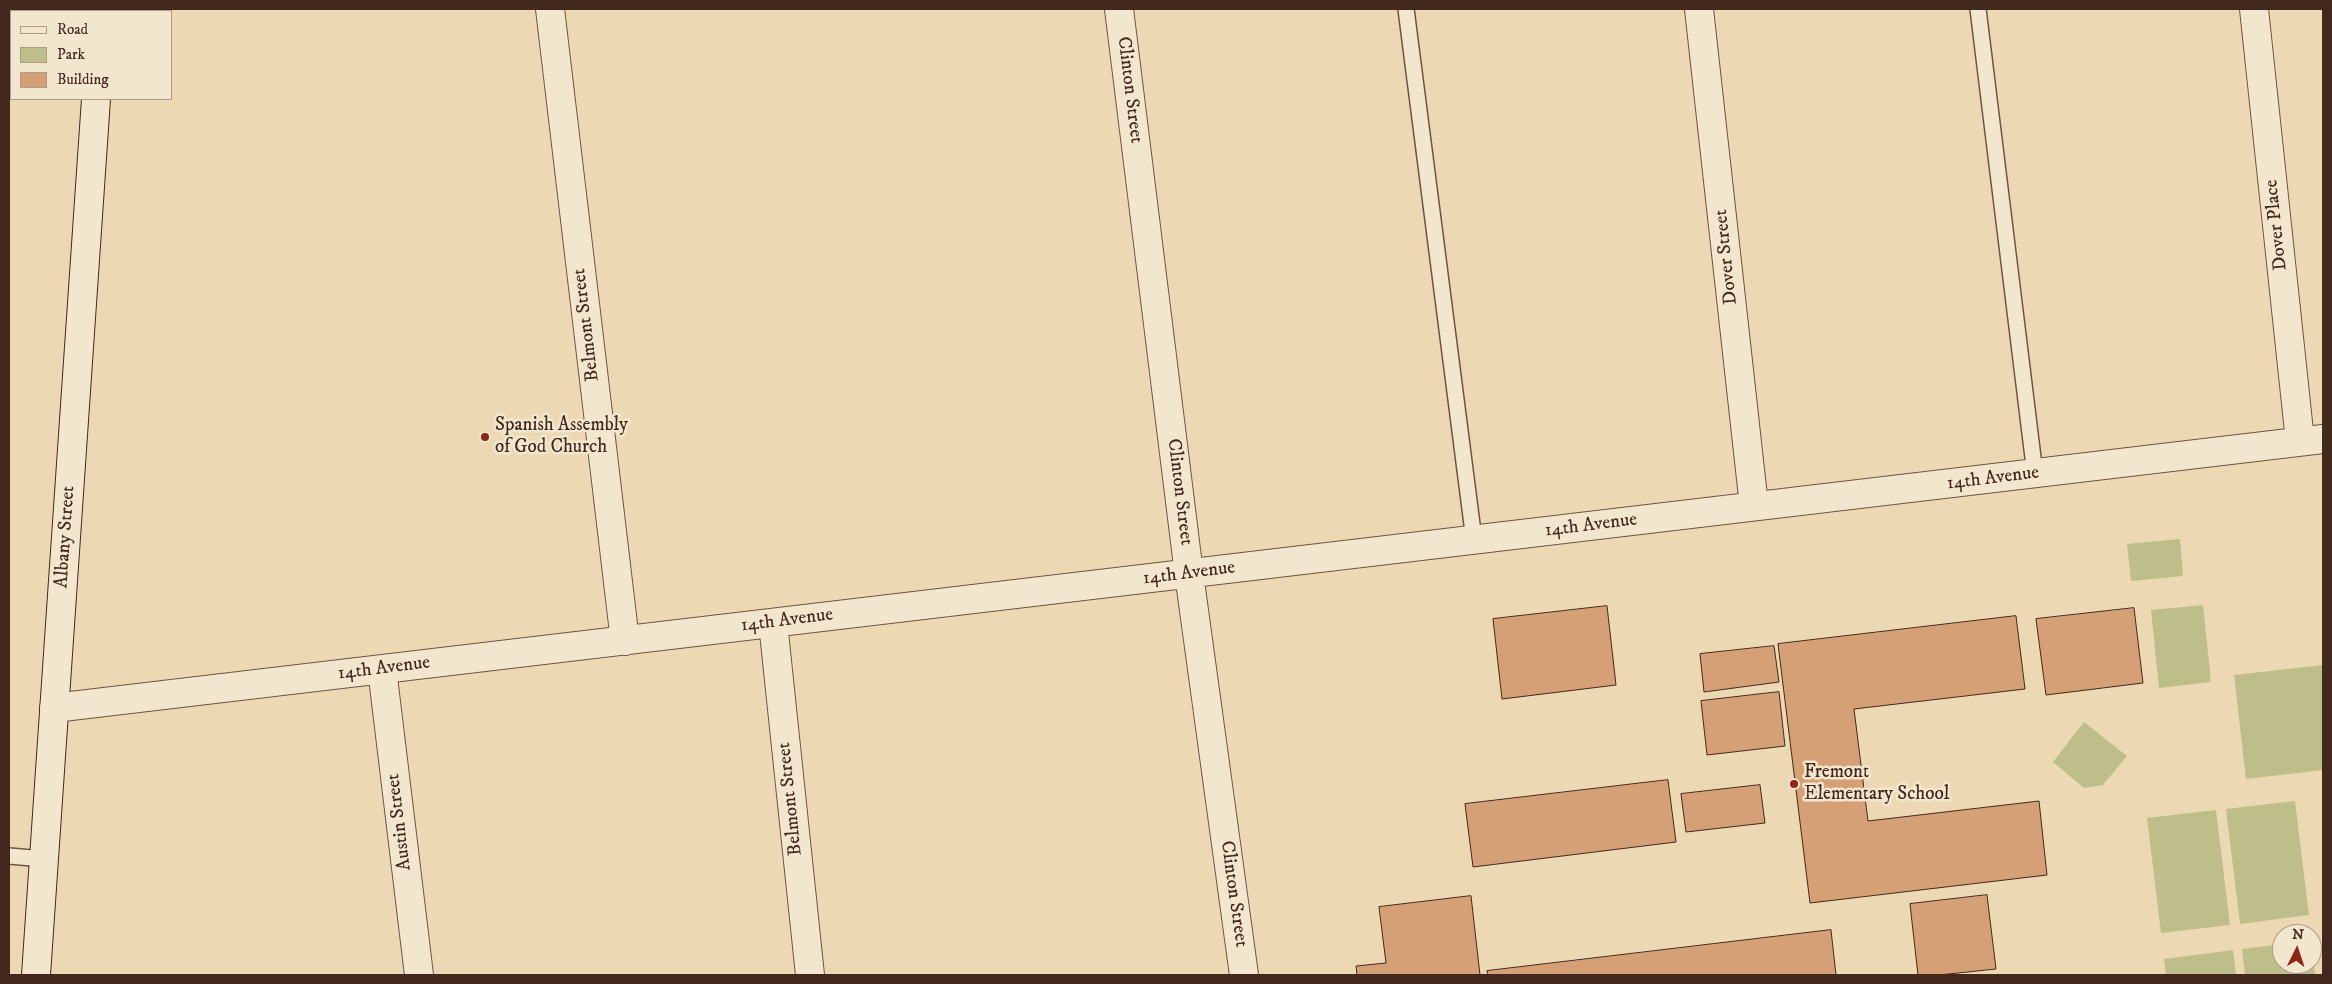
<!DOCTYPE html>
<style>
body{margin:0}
#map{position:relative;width:2332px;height:984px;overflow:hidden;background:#ecd9b3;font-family:"IM FELL DW Pica",serif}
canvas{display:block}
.frame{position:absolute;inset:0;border:10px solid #43281e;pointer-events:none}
.legend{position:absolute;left:10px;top:10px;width:162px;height:90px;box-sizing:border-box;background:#f3e6ce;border:1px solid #ad9a88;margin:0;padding:6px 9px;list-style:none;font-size:15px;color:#43281e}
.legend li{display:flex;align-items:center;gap:10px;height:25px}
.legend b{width:25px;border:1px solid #ad9a88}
.north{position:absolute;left:2272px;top:924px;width:50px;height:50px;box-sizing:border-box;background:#f3e6ce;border:1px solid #ad9a88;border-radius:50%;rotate:4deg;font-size:14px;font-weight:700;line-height:20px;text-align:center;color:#43281e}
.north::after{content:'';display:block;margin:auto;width:18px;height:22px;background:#8f2418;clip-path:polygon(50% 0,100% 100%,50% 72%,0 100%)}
</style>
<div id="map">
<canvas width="2332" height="984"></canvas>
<div class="frame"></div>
<ul class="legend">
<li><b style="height:6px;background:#f3e6ce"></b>Road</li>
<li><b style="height:14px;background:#bdbe89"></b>Park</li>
<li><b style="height:14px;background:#d6a076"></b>Building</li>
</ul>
<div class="north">N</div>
</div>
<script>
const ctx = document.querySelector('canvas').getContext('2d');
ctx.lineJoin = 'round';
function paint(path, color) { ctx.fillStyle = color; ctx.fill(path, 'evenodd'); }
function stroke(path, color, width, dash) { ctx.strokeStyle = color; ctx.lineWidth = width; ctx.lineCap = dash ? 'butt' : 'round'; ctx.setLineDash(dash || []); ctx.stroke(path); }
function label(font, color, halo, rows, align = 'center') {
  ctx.font = font + ' "IM FELL DW Pica",serif'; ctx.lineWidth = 5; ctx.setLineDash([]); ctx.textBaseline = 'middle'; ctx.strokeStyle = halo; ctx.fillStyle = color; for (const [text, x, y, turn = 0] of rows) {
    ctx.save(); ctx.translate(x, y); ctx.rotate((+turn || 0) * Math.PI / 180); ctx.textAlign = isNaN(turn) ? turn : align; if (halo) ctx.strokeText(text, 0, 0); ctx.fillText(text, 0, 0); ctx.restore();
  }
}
const green = new Path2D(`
 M 2180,539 L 2183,576 L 2131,581 L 2127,544 Z
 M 2203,605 L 2211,682 L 2159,688 L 2151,610 Z
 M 2323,665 L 2323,770 L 2246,779 L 2234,675 Z
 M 2084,722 L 2127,756 L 2103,785 L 2084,788 L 2053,762 Z
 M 2295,801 L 2309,915 L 2240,924 L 2226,809 Z
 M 2216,810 L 2230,925 L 2161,933 L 2147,818 Z
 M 2282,944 L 2282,964 L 2312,964 L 2312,951 L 2315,975 L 2245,975 L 2242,949 Z
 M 2233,950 L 2236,975 L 2166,975 L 2164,959 Z`);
const building = new Path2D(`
 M 1607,606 L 1616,685 L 1502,699 L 1493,619 Z
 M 2134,608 L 2143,683 L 2046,695 L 2036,619 Z
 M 2016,616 L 2025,689 L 1854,709 L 1868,821 L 2039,801 L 2047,875 L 1810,903 L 1778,644 Z
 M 1774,646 L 1779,682 L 1704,692 L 1700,654 Z
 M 1779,692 L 1785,746 L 1707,755 L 1701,701 Z
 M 1668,780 L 1676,842 L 1473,867 L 1465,804 Z
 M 1760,785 L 1765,823 L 1686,832 L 1681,794 Z
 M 1987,895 L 1996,969 L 1939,975 L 1918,975 L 1910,904 Z
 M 1471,896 L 1480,975 L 1357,975 L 1356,966 L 1386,963 L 1379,907 Z
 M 1831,930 L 1836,975 L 1488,975 L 1487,971 Z`);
const lane = new Path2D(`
 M 1406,9 L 1474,540
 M 1978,9 L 2035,474
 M 9,856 L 44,859`);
const street = new Path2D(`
 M 550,9 L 625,641
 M 1119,9 L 1189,574 L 1244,975
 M 1699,9 L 1754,506
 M 2254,9 L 2300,441
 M 773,623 L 810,975
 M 382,669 L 419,975
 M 54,708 L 2323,439`);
const secondary = new Path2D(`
 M 102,11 L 102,9
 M 36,975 L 96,99`);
const markers = [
 [485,437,5,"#8f2418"],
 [1794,784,5,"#8f2418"]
];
const streetNames = [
 ["Clinton Street",1129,90,83],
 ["Dover Place",2277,225,-96],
 ["Dover Street",1727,257,-96],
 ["Belmont Street",587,325,-97],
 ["14th Avenue",1993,479,-7],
 ["Clinton Street",1179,492,83],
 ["14th Avenue",1591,526,-7],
 ["Albany Street",66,537,-86],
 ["14th Avenue",1189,574,-7],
 ["14th Avenue",787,621,-7],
 ["14th Avenue",384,669,-7],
 ["Belmont Street",791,799,-96],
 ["Austin Street",400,822,-97],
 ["Clinton Street",1233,894,82]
];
const poiNames = [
 ["Spanish Assembly",495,426],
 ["of God Church",495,448],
 ["Fremont",1804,773],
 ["Elementary School",1804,795]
];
paint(green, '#bdbe89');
paint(building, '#d6a076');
stroke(building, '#43281e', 1);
stroke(lane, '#6d5443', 18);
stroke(street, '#6d5443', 30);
stroke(secondary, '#43281e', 30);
stroke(lane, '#f3e6ce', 15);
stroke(street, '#f3e6ce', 28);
stroke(secondary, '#f3e6ce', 28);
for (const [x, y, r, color] of markers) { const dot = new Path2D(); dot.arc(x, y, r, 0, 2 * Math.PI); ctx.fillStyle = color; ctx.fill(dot); stroke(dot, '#f3e6ce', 2); }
label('19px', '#43281e', '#f3e6ce', streetNames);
label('19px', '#43281e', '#f3e6ce', poiNames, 'left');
</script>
